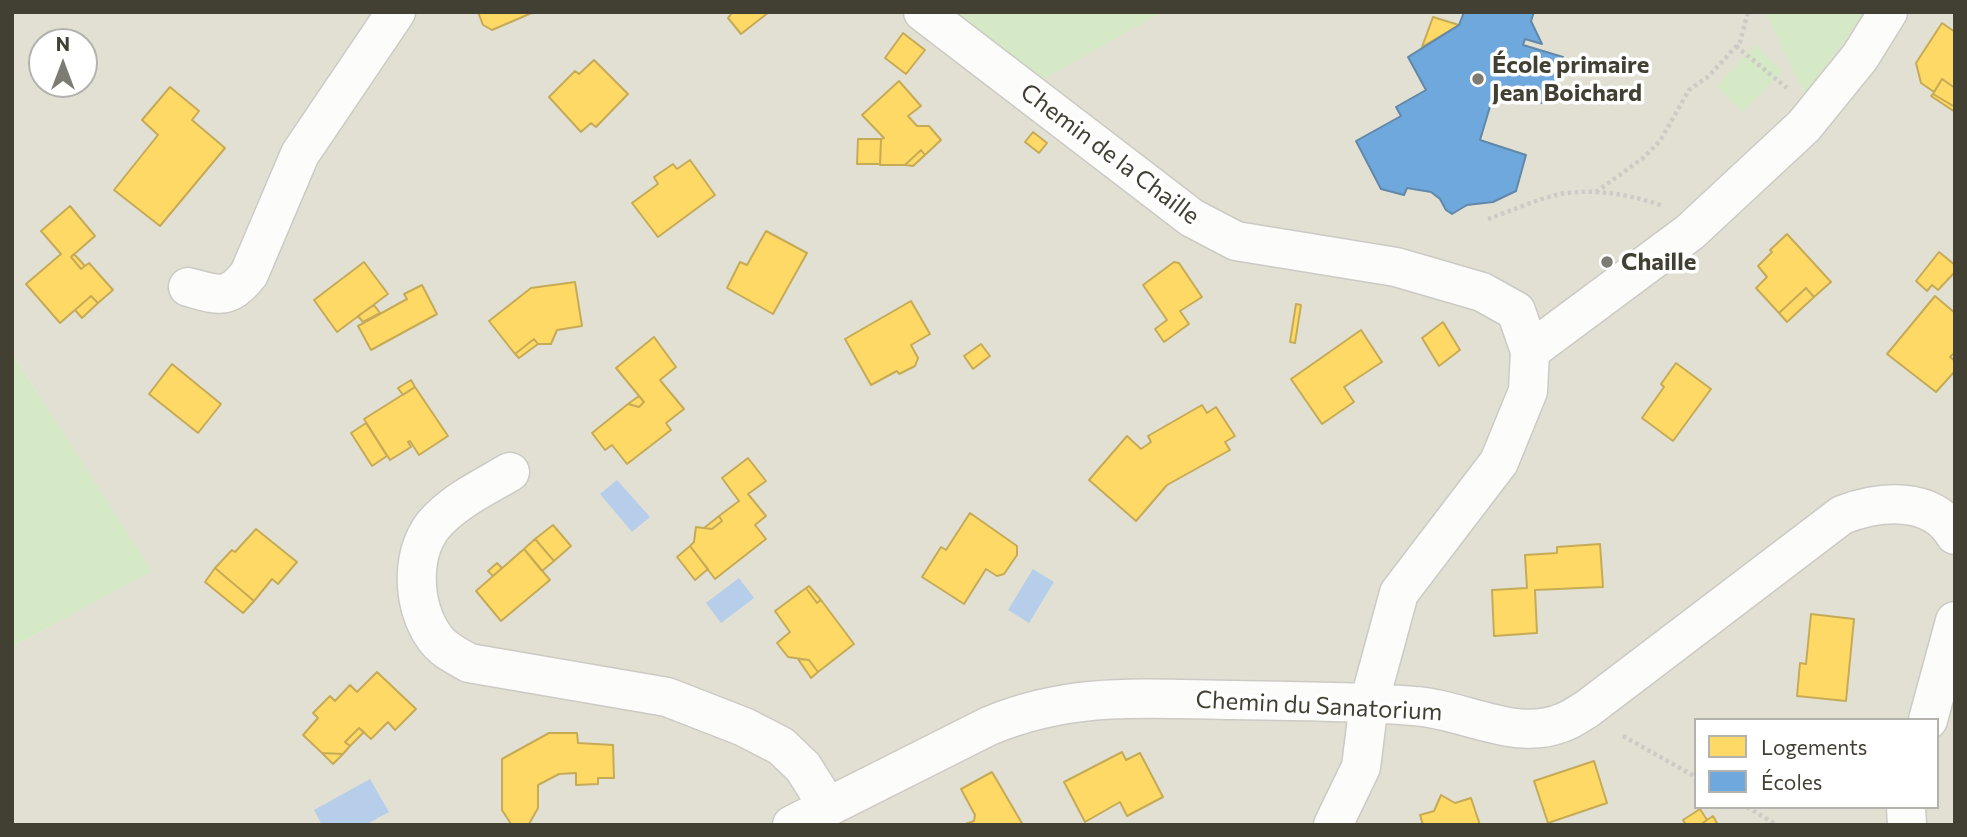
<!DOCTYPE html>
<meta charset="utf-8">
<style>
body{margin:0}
#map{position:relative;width:1967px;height:837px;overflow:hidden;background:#eeede6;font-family:Commissioner,sans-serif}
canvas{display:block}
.frame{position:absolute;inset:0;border:14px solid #423f33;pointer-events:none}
.legend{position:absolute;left:1694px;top:718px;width:245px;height:91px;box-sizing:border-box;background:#fff;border:2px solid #b3b2ad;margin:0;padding:9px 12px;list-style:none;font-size:21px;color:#423f33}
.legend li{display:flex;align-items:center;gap:14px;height:35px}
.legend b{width:35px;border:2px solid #b3b2ad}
.north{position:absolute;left:28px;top:28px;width:70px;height:70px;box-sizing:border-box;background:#fff;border:2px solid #b3b2ad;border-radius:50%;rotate:0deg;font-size:19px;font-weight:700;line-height:28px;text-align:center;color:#423f33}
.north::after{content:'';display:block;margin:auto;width:24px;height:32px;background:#7e7c72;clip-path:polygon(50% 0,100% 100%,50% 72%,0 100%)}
</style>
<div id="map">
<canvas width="1967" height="837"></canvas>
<div class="frame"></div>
<ul class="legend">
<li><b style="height:19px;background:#ffd966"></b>Logements</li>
<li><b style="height:19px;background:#6fa8dc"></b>Écoles</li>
</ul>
<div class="north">N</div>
</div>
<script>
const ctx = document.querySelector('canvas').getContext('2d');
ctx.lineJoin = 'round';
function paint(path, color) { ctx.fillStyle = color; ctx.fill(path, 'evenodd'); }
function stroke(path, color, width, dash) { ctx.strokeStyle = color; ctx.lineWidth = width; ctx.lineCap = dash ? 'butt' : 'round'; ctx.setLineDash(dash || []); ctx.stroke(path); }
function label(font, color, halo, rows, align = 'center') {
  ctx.font = font + ' Commissioner,sans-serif'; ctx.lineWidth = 7; ctx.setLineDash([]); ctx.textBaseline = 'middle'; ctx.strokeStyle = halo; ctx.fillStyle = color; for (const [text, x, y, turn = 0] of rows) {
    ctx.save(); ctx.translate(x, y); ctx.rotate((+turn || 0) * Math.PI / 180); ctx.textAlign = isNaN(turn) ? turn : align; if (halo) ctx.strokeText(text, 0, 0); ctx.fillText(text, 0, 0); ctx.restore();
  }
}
const residential = new Path2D(`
 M 12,12 L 1955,12 L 1955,825 L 12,825 L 12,647 L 151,571 L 12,353 ZM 42,42 L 84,42 L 84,84 L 42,84 ZM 1696,720 L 1937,720 L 1937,807 L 1696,807 Z`);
const green = new Path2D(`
 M 954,12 L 1162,12 L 1042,80 Z
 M 1765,12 L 1865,12 L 1805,95 Z
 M 1755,45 L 1783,71 L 1743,112 L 1716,86 Z
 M 12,353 L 152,571 L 12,647 Z`);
const water = new Path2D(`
 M 617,480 L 650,517 L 632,532 L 600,494 Z
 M 1033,569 L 1054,582 L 1029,623 L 1008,610 Z
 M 739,578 L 754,598 L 721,623 L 706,603 Z
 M 370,779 L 389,812 L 365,825 L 322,825 L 314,810 Z`);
const homes = new Path2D(`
 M 478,12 L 534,12 L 492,30 L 483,25 Z
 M 728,12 L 769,12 L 741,34 L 728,18 L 731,14 Z
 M 1433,17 L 1459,25 L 1422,47 Z
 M 1942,23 L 1955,32 L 1955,88 L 1942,79 L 1934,92 L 1921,83 L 1916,63 Z
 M 903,33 L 925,50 L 906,74 L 885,58 Z
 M 594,60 L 628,94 L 596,127 L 591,123 L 581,132 L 549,97 L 575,71 L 579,74 Z
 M 1942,79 L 1955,88 L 1955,107 L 1933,94 Z
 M 899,81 L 921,106 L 908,116 L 917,126 L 929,126 L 941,140 L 925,155 L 921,150 L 905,165 L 880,165 L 881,139 L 884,138 L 862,115 Z
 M 170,87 L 199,111 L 192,120 L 225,148 L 160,226 L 114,190 L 158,135 L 142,120 Z
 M 1933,94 L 1955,107 L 1955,112 L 1931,96 Z
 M 1033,132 L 1047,143 L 1039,153 L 1025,142 Z
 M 858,139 L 881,139 L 880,164 L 857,164 Z
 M 921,150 L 925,155 L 913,166 L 905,165 Z
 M 690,160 L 715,195 L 658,237 L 632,203 L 658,184 L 654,177 L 673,164 L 677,169 Z
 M 70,206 L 95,236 L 71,257 L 81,269 L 89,263 L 113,290 L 98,303 L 91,296 L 60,323 L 26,284 L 61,254 L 41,231 Z
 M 766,231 L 807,253 L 773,314 L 727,288 L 740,262 L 747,265 Z
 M 1787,234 L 1831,282 L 1814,297 L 1806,288 L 1779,313 L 1756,288 L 1767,277 L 1758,266 L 1772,252 L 1770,250 Z
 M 1939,252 L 1955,265 L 1955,272 L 1938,290 L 1932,285 L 1927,291 L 1916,281 Z
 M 74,254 L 85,266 L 81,269 L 71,257 Z
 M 364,262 L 388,294 L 337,332 L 314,300 Z
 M 1174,262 L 1179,263 L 1202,297 L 1180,311 L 1189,324 L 1164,342 L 1155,329 L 1167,320 L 1143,285 Z
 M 575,282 L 582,326 L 557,330 L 551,344 L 538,344 L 534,339 L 515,354 L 489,321 L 531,288 Z
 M 422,285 L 437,314 L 371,350 L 358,326 L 407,299 L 404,294 Z
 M 1806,288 L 1814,297 L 1787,322 L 1779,313 Z
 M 91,296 L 98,303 L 82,318 L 75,310 Z
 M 1935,296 L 1955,313 L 1955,352 L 1950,357 L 1955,361 L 1955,371 L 1936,392 L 1887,354 Z
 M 911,301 L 930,334 L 911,345 L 918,358 L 915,366 L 899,374 L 897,371 L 871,385 L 845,339 Z
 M 1296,304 L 1301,305 L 1295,343 L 1290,342 Z
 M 374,305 L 380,313 L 363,322 L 358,316 Z
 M 1443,322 L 1460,350 L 1439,366 L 1422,338 Z
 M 1361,330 L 1382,362 L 1344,387 L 1354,402 L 1322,424 L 1291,379 Z
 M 654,337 L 676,367 L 660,380 L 684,409 L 666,423 L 671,430 L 627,464 L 612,445 L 605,450 L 592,433 L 628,404 L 639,407 L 644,402 L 616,368 Z
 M 534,339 L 538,344 L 519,358 L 515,354 Z
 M 981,344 L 990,356 L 973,369 L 964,356 Z
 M 1676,363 L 1711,389 L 1673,441 L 1642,418 L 1664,387 L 1661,384 Z
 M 172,364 L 221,404 L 198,433 L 149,394 Z
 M 411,380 L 415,387 L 403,395 L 398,388 Z
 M 415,387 L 448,436 L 419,455 L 410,441 L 408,442 L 411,447 L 390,460 L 364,419 Z
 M 639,396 L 644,402 L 639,407 L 628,404 Z
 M 1202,405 L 1207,413 L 1216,407 L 1235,436 L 1225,442 L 1230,450 L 1167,485 L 1136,521 L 1089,480 L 1127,436 L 1141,449 L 1151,442 L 1148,436 Z
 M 366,423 L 387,456 L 372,466 L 351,433 Z
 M 748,458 L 766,481 L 748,494 L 766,516 L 755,525 L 766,539 L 715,579 L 690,546 L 694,542 L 696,527 L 712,529 L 722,521 L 719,516 L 739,501 L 722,478 Z
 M 970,513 L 1017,546 L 1017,555 L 1004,574 L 997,576 L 986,569 L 964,604 L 922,577 L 941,547 L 946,550 Z
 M 719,516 L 722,521 L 712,529 L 704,528 Z
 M 553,525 L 571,546 L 554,561 L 535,539 Z
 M 256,529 L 297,562 L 278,584 L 272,579 L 254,601 L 215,568 L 232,550 L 235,552 Z
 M 535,539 L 554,561 L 542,571 L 524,549 Z
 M 1600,544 L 1603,587 L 1535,590 L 1537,633 L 1494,636 L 1492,590 L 1527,588 L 1525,555 L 1557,553 L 1557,547 Z
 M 690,546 L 708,569 L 695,580 L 677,557 Z
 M 524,549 L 550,580 L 501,621 L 476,591 Z
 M 497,563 L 502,568 L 493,576 L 488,571 Z
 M 215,568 L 254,601 L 243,613 L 205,582 Z
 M 809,586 L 821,600 L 817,603 L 806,588 Z
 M 806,588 L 817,603 L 821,600 L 854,644 L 818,672 L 809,660 L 788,657 L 777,643 L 790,632 L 775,611 Z
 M 1811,614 L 1854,619 L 1846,701 L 1797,696 L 1800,663 L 1806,664 Z
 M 798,659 L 809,660 L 818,672 L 811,678 Z
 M 377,672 L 416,709 L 395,730 L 388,722 L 371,739 L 359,728 L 345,742 L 350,746 L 343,754 L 322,753 L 303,735 L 318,718 L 313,713 L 330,696 L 335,701 L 350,685 L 357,692 Z
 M 359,728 L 364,732 L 350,746 L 345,742 Z
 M 549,733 L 577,733 L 578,743 L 613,745 L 614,778 L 598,778 L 598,784 L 576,785 L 576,773 L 559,774 L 538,785 L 538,808 L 529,824 L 511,824 L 502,810 L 502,759 Z
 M 1122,752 L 1126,760 L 1140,753 L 1163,797 L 1127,816 L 1120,802 L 1085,822 L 1064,782 Z
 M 322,753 L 343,754 L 333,764 Z
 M 1594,761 L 1607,803 L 1548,823 L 1534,781 Z
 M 992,772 L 1023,825 L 962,825 L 974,821 L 975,815 L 961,789 Z
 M 1441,795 L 1455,803 L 1471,798 L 1480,825 L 1423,825 L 1420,815 L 1434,811 Z
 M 1700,809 L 1707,820 L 1700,825 L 1686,825 L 1683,820 Z
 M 1713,816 L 1718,825 L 1700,825 L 1707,820 Z`);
const schools = new Path2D(`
 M 1464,12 L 1534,12 L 1531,21 L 1542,44 L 1525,39 L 1523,45 L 1563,57 L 1555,84 L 1549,83 L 1542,103 L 1495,90 L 1480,140 L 1526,155 L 1516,191 L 1493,202 L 1467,205 L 1452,214 L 1446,210 L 1440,199 L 1431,192 L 1407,188 L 1404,195 L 1381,189 L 1356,141 L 1401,116 L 1396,107 L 1426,90 L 1408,57 L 1459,25 Z`);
const path = new Path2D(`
 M 1736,46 L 1787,88
 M 1596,192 L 1643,158 L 1660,141 L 1689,90 L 1709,76 L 1740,42 L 1748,12
 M 1488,219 C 1511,211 1541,197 1566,193 C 1599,189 1632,195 1663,206
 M 1623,736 L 1696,777
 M 1747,807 L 1777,825`);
const minor = new Path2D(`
 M 923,12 L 1192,218 L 1236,241 L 1396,267 L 1482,292 L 1516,311 L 1530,351
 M 188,287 C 218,295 228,301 249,274 L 300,154 L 396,12
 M 510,472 C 486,486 459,499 439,519 C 409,548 411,606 435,638 C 443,650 457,656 469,663 L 667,697 L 744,727 L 781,746 L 803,767 L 828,807
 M 1928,720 L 1955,621
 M 1906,807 L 1907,825
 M 792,825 L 989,726 C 1073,691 1146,699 1234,700 C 1294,701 1354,701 1414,706 C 1464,709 1515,743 1564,722 C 1572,719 1580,713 1587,709 L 1842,515 C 1879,501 1932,495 1955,535
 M 1333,825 L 1361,767 L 1369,703 L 1399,593 L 1499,462 L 1528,391 L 1530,351 L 1690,232 L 1804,126 L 1860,57 L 1888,12`);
const markers = [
 [1478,79,7,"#7e7c72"],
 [1607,262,7,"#7e7c72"]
];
const poiNames = [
 ["École primaire",1492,65],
 ["Jean Boichard",1492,93],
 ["Chaille",1621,262]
];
const streetNames = [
 ["Chemin de la Chaille",1110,154,37],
 ["Chemin du Sanatorium",1319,706,3]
];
paint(residential, '#e2e0d3');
paint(green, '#d6e9c6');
paint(water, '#b7ceeb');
paint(homes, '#ffd966');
stroke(homes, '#c6ab57', 2);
paint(schools, '#6fa8dc');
stroke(schools, '#6288a9', 2);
stroke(minor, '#cccac4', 41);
stroke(path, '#cccbc6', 4.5, [3.5, 3.5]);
stroke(minor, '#fcfcfb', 38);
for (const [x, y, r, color] of markers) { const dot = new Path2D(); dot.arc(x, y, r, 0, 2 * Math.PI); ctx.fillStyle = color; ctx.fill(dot); stroke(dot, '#fff', 2.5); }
label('bold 24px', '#423f33', '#fff', poiNames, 'left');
label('24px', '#423f33', '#fff', streetNames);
</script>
